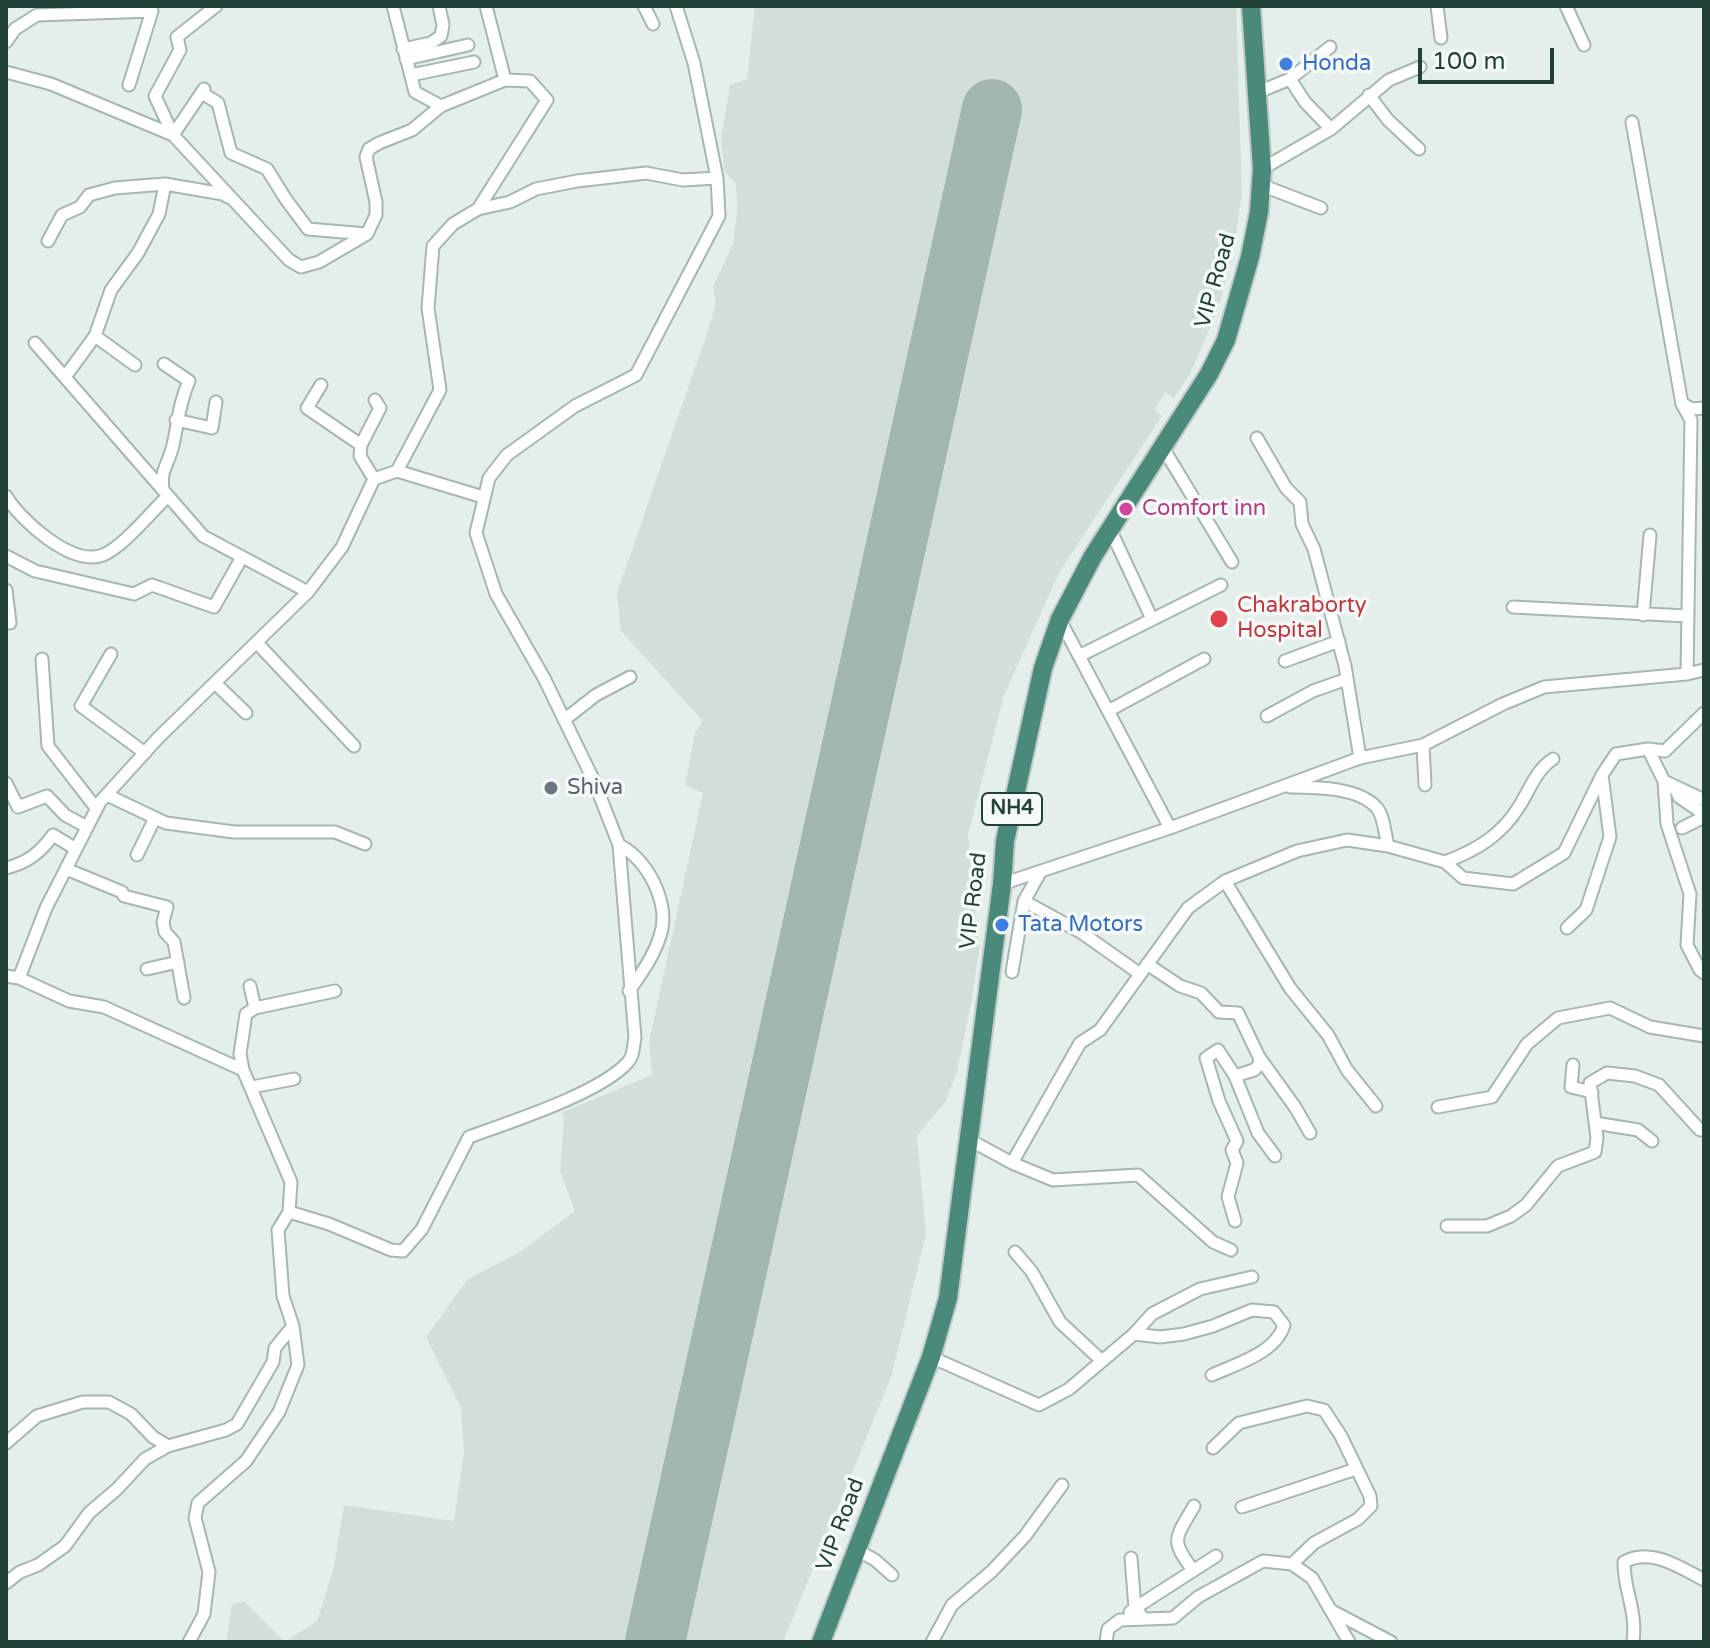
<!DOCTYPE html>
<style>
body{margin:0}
#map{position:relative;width:1710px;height:1648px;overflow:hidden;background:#e4eeea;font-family:"Varela Round",sans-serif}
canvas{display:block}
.frame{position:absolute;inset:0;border:8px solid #224138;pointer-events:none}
.scale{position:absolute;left:1418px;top:48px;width:136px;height:36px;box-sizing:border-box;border:4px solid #224138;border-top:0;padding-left:10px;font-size:24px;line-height:28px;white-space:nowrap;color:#224138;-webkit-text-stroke:6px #f5faf8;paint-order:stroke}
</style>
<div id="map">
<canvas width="1710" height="1648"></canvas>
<div class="frame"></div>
<div class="scale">100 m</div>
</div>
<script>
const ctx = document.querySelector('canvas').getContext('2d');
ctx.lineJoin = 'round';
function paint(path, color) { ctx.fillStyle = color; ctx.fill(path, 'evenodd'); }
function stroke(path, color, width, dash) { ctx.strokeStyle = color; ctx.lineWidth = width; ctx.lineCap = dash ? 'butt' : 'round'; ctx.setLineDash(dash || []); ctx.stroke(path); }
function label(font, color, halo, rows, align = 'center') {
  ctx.font = font + ' "Varela Round",sans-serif'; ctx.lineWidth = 7; ctx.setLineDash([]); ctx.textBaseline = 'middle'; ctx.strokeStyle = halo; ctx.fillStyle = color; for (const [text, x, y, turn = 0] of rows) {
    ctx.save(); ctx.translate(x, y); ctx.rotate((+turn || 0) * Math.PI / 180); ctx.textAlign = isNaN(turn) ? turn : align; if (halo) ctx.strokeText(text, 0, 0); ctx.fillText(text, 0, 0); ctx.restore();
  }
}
const built = new Path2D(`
 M 755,6 L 1236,6 L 1242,194 L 1232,259 L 1217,311 L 1191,372 L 1174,398 L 1165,392 L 1155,410 L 1162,416 L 1060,571 L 1004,695 L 968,834 L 979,950 L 972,999 L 957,1071 L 946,1101 L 917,1136 L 926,1234 L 891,1377 L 783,1642 L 285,1642 L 317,1621 L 333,1571 L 344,1505 L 454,1521 L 464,1451 L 461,1408 L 426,1337 L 468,1279 L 520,1252 L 575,1211 L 560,1171 L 564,1119 L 561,1113 L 652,1075 L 649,1042 L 703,793 L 685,785 L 695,733 L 703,721 L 621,631 L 617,593 L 706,336 L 716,304 L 713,287 L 733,244 L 737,213 L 736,184 L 724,170 L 721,138 L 730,85 L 747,79 Z
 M 244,1601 L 285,1642 L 226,1642 L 232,1604 Z`);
const runway = new Path2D(`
 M 655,1642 L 992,109`);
const minor = new Path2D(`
 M 393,6 L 415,92 L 441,106
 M 486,6 L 505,80
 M 644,6 L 653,24
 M 1437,6 L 1441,38
 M 1566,6 L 1584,45
 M 6,42 L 15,29 L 37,15 L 152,11 L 129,85
 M 403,49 L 431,43 L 441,36 L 443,25 L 439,6
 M 406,59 L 468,45
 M 6,72 L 51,84 L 173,135 L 289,260 L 301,267 L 319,262 L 367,234 L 376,215 L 376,202 L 366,157 L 369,149 L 379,143 L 412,130 L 441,106 L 505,80 L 530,81 L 547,100 L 478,209
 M 411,75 L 474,62
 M 1290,79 L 1305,102 L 1331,129
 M 204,89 L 173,135 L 155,96 L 180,50 L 177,37 L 216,6
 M 202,93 L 218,103 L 231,153 L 267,169 L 285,198 L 308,229 L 366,234
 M 1256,93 L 1290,79 L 1330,47
 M 1369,95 L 1388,120 L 1419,149
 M 1632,122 L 1682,404 L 1691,420 L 1687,674
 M 1262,169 L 1331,129 L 1389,80 L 1420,67
 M 1261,185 L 1321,208
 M 48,241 L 62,215 L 80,207 L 89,195 L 115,188 L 165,184 L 223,194 L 228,197
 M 95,336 L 135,365
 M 35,343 L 203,536 L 308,592
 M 65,377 L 95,336 L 111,290 L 138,253 L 159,214 L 165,184
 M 321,385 L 307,408 L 361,445
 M 1683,404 L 1692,409 L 1704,408
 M 176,420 L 212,428 L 216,402
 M 1257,438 L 1286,488 L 1300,502 L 1302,524 L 1314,549 L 1345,666 L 1360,758
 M 1162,446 L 1232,562
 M 397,471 L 483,497
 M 374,479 L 360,456 L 361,445 L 380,408 L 375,400
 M 163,489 C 160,469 169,464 173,445 C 178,423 179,403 189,381 L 164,364
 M 6,496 C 20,520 72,567 103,555 C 124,546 151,512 168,496
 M 1110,529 L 1152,619
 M 6,556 L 35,571 L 134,594 L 152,585 L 214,607 L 242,557
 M 6,590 L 10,623
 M 1513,607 L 1687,616
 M 1643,615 L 1650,535
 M 1060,620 L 1170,828
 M 257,643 L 354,746
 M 111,654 L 81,706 L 145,753
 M 1079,656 L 1221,585
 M 42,659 L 48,746 L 96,808
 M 1285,661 L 1339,641
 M 216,684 L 246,713
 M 1108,711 L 1204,659
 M 1267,716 L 1313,691 L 1347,679
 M 564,720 L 596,695 L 630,677
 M 1423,745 L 1425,785
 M 1648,749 L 1664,781 L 1704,800
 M 1664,781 L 1667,824 L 1690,894 L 1687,945 L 1700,970 L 1704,973
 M 6,783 L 18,807 L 47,796 L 65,815 L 87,827
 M 1674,786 L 1679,797 L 1704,814
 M 1290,787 C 1315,787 1359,787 1377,808 C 1384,817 1385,834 1388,846
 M 107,795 L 166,823 L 234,832 L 335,832 L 365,844
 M 1682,828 L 1704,817
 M 619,845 C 648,859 671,905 660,936 C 654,956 641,974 629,991
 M 137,855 L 155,818
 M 1445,862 C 1477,850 1502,835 1520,805 C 1530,789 1536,770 1553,759
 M 6,868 C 27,863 40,853 53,835 L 76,849
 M 66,869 L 122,892 L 124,896 L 167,907 L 163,922 L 165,932 L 174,942 L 184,998
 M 1225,881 L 1290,988 L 1328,1035 L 1347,1070 L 1376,1106
 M 1002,884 L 1170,828 L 1360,758 L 1423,745 L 1503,704 L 1544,687 L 1687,674 L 1704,670
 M 1024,901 L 1082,933 L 1140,974
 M 1567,928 L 1586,910 L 1610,837 L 1602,775
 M 1147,964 L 1180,986 L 1201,993 L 1219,1012 L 1238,1013 L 1259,1057 L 1295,1107 L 1310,1133
 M 147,969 L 178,962
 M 1012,972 L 1024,901 L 1041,871
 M 6,976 L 19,978 L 46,908 L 100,802 L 158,738 L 308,592 L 342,547 L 374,479 L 397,471 L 440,390 L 428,308 L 433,246 L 453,224 L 478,209 L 510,202 L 536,189 L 577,181 L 646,173 L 683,180 L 717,178
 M 19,978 L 69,1001 L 104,1007 L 243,1070 L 291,1182 L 289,1212
 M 250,986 L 255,1008
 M 1573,1065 L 1571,1087 L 1592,1092
 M 243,1070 L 240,1054 L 246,1014 L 255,1008 L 335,991
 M 1235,1076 L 1254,1070 L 1260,1064 L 1259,1057
 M 252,1087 L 294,1079
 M 1438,1107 L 1492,1097 L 1527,1044 L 1558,1018 L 1610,1008 L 1650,1027 L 1704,1036
 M 1595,1123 L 1638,1130 L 1652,1141
 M 968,1139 L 1012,1163 L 1053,1180 L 1138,1175 L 1213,1242 L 1231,1250
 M 1012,1163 L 1080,1043 L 1100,1030 L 1188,908 L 1225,881 L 1297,851 L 1347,840 L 1388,846 L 1445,862 L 1463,878 L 1513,884 L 1564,853 L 1602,775 L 1616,754 L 1648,749 L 1665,751 L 1704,713
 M 1235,1221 L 1228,1197 L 1237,1163 L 1232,1150 L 1237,1141 L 1219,1101 L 1206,1058 L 1218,1050 L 1235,1076 L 1258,1133 L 1275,1156
 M 1447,1226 L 1487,1226 L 1511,1216 L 1526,1205 L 1558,1166 L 1595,1152 L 1597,1138 L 1590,1083 L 1607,1073 L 1635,1076 L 1659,1085 L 1700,1130 L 1704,1130
 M 1015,1252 L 1032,1272 L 1060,1322 L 1102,1361
 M 1134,1334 L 1160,1337 L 1184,1334 L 1213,1326 L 1252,1310 L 1274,1312 L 1284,1325 C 1276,1353 1236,1364 1212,1375
 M 931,1357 L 1039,1405 L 1069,1389 L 1134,1334 L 1152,1314 L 1200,1289 L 1252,1277
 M 6,1443 L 37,1416 L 83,1402 L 109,1402 L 131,1414 L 153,1437 L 168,1446
 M 1213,1448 L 1239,1423 L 1307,1406 L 1324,1410 L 1341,1436 L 1370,1496 L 1371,1506 L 1358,1519 L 1314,1543 L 1292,1564
 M 1242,1507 L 1356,1469
 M 857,1550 L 875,1560 L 892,1575
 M 1193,1570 C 1169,1539 1176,1538 1194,1506
 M 6,1583 L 20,1572 L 38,1565 L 65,1546 L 89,1513 L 117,1489 L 145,1459 L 168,1446 L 226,1430 L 237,1424 L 273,1362 L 275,1348 L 293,1326
 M 1332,1611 L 1391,1642
 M 1130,1612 L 1135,1608 L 1131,1558
 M 1144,1619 L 1135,1608 L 1216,1556
 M 189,1642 L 204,1614 L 209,1572 L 195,1518 L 198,1503 L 246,1461 L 279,1412 L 298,1365 L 293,1326 L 283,1296 L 278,1230 L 289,1212 L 329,1224 L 391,1250 L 403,1251 L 422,1229 L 469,1137 C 510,1122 601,1093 628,1062 C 634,1056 633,1046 635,1038 L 619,845 L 594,781 L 544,678 L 496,594 L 476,533 L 489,478 L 507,455 L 575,406 L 636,375 L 719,216 L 717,178 L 694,63 L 676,6
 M 932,1642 L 952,1605 L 992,1571 L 1025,1536 L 1062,1485
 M 1106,1642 L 1108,1629 L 1120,1620 L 1173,1618 L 1198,1597 L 1263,1561 L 1292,1564 L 1312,1578 L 1349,1642
 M 1633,1642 C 1637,1608 1624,1593 1624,1562 C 1650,1547 1680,1567 1704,1580`);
const trunk = new Path2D(`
 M 821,1642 L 931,1357 L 948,1298 L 1002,884 L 1005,841 L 1043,668 L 1060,619 L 1093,556 L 1209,374 L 1226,340 L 1250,257 L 1259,212 L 1262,169 L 1251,6`);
const markers = [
 [1286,64,8,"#3f7fe0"],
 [1126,509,8,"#d1479c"],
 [1219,619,10,"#e0444e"],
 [551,788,8,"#6b7280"],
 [1002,925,8,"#3f7fe0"]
];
const shields = [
 [1012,809,60]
];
const shieldNames = [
 ["NH4",1012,809]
];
const shopNames = [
 ["Honda",1302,64],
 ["Tata Motors",1018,925]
];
const streetNames = [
 ["VIP Road",1216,281,-74],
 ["VIP Road",974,901,-83],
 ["VIP Road",841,1525,-69]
];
const hotelNames = [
 ["Comfort inn",1142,509]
];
const healthNames = [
 ["Chakraborty",1237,606],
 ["Hospital",1237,631]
];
const worshipNames = [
 ["Shiva",567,788]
];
paint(built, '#d2ded9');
stroke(runway, '#a0b6ae', 60);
stroke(minor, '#a6b7b1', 15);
stroke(trunk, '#c1cac7', 22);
stroke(minor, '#fff', 11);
stroke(trunk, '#4a8a7a', 18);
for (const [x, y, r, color] of markers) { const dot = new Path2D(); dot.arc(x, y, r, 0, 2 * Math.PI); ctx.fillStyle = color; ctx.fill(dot); stroke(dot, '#f5faf8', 3); }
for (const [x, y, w] of shields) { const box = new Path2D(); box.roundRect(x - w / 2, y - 16, w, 32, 6); ctx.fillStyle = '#f5faf8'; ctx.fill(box); stroke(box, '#224138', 2); }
label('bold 20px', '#224138', null, shieldNames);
label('22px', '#366cbe', '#f5faf8', shopNames, 'left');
label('22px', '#224138', '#f5faf8', streetNames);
label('22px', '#b23c85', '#f5faf8', hotelNames, 'left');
label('22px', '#be3a42', '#f5faf8', healthNames, 'left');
label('22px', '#5b616d', '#f5faf8', worshipNames, 'left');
</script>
